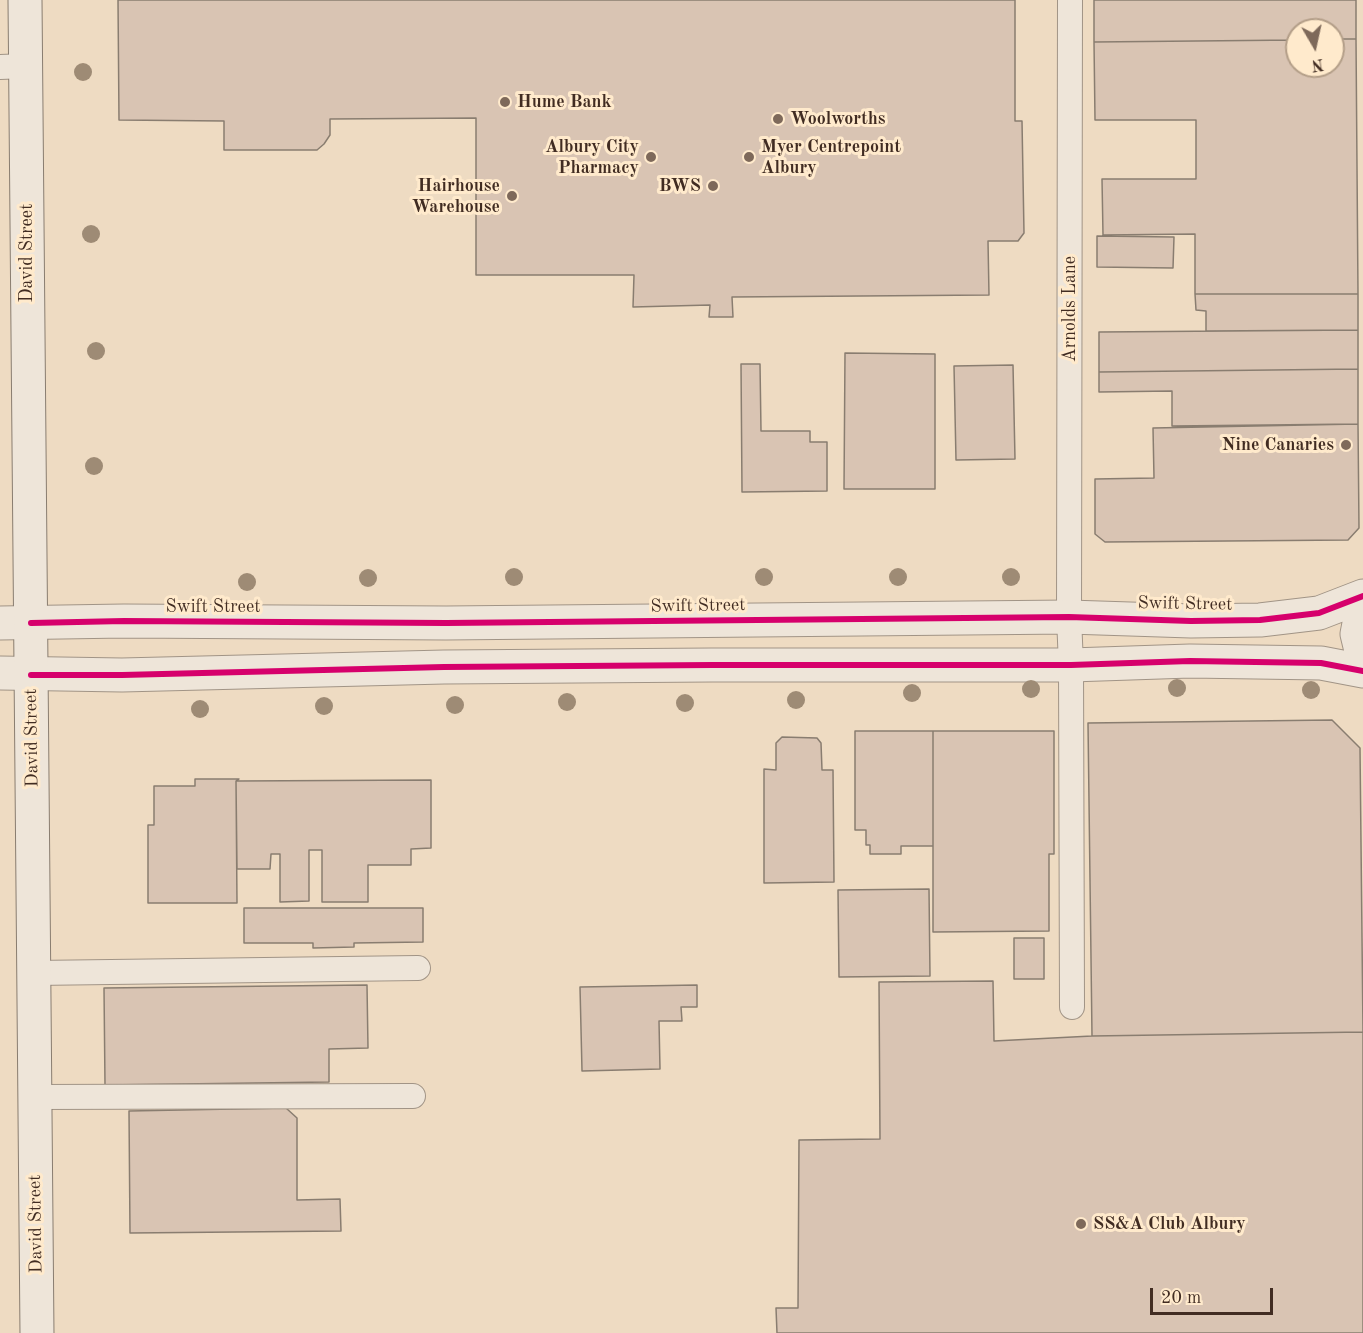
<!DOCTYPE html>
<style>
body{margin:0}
#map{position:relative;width:1363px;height:1333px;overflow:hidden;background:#eedbc2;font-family:"Old Standard TT",serif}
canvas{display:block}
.north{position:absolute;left:1285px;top:18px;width:60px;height:60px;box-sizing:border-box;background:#ffeacc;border:2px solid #b39e88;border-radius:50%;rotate:171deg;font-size:16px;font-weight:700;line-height:24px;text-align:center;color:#412c22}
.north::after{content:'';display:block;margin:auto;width:21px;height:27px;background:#7e695a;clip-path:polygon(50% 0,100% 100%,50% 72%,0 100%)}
.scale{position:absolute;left:1150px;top:1288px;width:123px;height:27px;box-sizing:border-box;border:3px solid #412c22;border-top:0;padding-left:8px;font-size:18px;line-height:21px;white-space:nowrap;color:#412c22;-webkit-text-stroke:4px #ffeacc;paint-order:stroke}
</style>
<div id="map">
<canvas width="1363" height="1333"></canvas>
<div class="north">N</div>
<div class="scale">20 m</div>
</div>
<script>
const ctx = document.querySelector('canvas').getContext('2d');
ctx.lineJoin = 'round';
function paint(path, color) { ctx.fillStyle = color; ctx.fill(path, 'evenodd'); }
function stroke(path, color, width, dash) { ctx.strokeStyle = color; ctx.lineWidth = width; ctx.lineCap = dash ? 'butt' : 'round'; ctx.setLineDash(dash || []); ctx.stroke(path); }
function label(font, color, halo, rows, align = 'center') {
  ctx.font = font + ' "Old Standard TT",serif'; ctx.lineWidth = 6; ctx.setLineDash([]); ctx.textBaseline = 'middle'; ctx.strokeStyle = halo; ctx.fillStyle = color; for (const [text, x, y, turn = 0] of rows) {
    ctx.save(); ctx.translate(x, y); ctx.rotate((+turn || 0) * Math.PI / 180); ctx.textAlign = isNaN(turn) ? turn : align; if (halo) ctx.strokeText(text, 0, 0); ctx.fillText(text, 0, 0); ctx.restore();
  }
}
const building = new Path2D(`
 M 118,0 L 1015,0 L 1015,121 L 1022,121 L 1024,233 L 1018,241 L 988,241 L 989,295 L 732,297 L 733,317 L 709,317 L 710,305 L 633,307 L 634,275 L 476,275 L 476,118 L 330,119 L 330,135 L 324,144 L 317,150 L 224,150 L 224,121 L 119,120 Z
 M 1094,0 L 1356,0 L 1356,39 L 1333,39 L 1333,30 L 1297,30 L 1297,40 L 1094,42 Z
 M 1333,39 L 1356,39 L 1358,294 L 1195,294 L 1195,234 L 1103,235 L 1102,179 L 1196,179 L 1196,120 L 1095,120 L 1094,42 L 1297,40 L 1297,66 L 1333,66 Z
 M 1097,236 L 1174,237 L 1173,268 L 1097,267 Z
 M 1195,294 L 1358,294 L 1358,330 L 1206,331 L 1206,311 L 1196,310 Z
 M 1358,330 L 1358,369 L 1099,372 L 1099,332 Z
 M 845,353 L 935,354 L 935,489 L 844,489 Z
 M 741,364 L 760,364 L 761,431 L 810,431 L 810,442 L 827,442 L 827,491 L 742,492 Z
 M 1013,365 L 1015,459 L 956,460 L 954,366 Z
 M 1358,369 L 1358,424 L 1172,426 L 1172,391 L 1099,392 L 1099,372 Z
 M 1358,424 L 1359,528 L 1348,540 L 1105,542 L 1095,534 L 1095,479 L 1154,478 L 1153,428 Z
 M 1332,720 L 1360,748 L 1363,1032 L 1092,1036 L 1088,723 Z
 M 855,731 L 933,731 L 933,846 L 901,846 L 901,854 L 870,854 L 870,845 L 866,845 L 866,830 L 855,830 Z
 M 933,731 L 1054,731 L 1054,854 L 1049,854 L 1049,931 L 933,932 Z
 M 782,737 L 817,738 L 821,743 L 822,770 L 833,770 L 834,882 L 764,883 L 764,769 L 776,770 L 776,743 Z
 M 195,779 L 239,779 L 236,781 L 237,903 L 148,903 L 148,825 L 154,825 L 154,786 L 195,786 Z
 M 431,780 L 431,848 L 411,849 L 411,865 L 368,865 L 368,902 L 322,902 L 322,850 L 309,850 L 309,901 L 280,902 L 280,854 L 271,854 L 270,869 L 237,869 L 236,781 Z
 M 929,889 L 930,976 L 839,977 L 838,890 Z
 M 244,908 L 423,908 L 423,942 L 354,943 L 354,947 L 313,948 L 313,943 L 244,943 Z
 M 1014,938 L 1044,938 L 1044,979 L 1014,979 Z
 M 993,981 L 994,1041 L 1092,1036 L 1363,1032 L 1363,1333 L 777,1333 L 776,1308 L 798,1308 L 799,1140 L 880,1139 L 879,982 Z
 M 367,985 L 368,1048 L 329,1049 L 329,1082 L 105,1085 L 104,988 Z
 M 697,985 L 697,1007 L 681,1007 L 682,1021 L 659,1021 L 660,1069 L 582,1071 L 580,987 Z
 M 286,1108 L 297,1118 L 297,1200 L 340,1199 L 341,1231 L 130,1233 L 129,1111 Z`);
const service = new Path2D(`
 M 1070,0 L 1069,617 L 1071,665 L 1072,1007
 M 0,67 L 26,66
 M 34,973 L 418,968
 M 35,1097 L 413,1096`);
const tertiary = new Path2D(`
 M 1363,603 L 1357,634 L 1363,659
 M 0,623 L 124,621 L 446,623 L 1069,617 L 1191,621 L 1260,620 L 1319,613 L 1363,596
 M 0,673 L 122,675 L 444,667 L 712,665 L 1071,665 L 1190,661 L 1321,663 L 1363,671`);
const secondary = new Path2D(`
 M 25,0 L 37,1333`);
const cycleway = new Path2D(`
 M 31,623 L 124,621 L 446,623 L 1069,617 L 1191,621 L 1260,620 L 1319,613 L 1363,596
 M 31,675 L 122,675 L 444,667 L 712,665 L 1071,665 L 1190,661 L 1321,663 L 1363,671`);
const trees = [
 [83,72],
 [91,234],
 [96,351],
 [94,466],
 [514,577],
 [764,577],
 [898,577],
 [1011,577],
 [368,578],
 [247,582],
 [1177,688],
 [1031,689],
 [1311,690],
 [912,693],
 [796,700],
 [567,702],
 [685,703],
 [455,705],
 [324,706],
 [200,709]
];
const markers = [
 [505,102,6,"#7e695a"],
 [778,119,6,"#7e695a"],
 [651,157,6,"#7e695a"],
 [749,157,6,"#7e695a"],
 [713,186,6,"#7e695a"],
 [512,196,6,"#7e695a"],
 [1346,445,6,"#7e695a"],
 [1081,1224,6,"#7e695a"]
];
const poiNames = [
 ["Hume Bank",517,102],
 ["Woolworths",790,119],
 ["Albury City",639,147,"right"],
 ["Pharmacy",639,168,"right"],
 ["Myer Centrepoint",761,147],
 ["Albury",761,168],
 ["Hairhouse",500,186,"right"],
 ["Warehouse",500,207,"right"],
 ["BWS",701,186,"right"],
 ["Nine Canaries",1334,445,"right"],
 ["SS&A Club Albury",1093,1224]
];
const streetNames = [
 ["David Street",27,253,-90],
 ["Arnolds Lane",1070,309,-90],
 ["Swift Street",1185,604,1],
 ["Swift Street",698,606,-1],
 ["Swift Street",213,607],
 ["David Street",32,738,-91],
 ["David Street",36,1224,-91]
];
paint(building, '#d9c4b3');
stroke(building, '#897d70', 1.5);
stroke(service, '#a19486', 26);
stroke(tertiary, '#a19486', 35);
stroke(secondary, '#897d70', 35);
stroke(service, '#eee5d9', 24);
stroke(tertiary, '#eee5d9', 33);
stroke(secondary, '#eee5d9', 33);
stroke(cycleway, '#d6006c', 6);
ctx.fillStyle = '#9e8b75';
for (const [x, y] of trees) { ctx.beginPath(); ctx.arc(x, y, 9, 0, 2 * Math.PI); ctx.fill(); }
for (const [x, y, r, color] of markers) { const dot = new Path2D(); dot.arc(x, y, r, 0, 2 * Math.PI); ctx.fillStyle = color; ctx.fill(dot); stroke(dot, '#ffeacc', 2); }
label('bold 18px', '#412c22', '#ffeacc', poiNames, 'left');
label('18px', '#412c22', '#ffeacc', streetNames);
</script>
